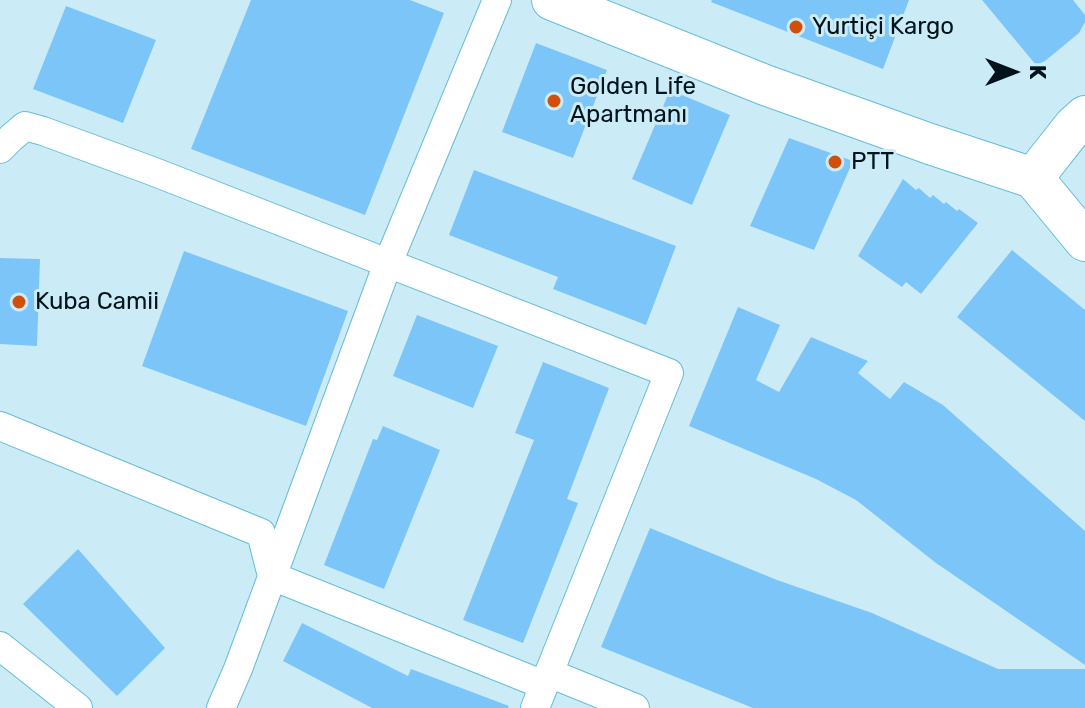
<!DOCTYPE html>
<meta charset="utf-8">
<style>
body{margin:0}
#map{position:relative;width:1085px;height:708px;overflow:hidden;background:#cbecf7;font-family:Rubik,sans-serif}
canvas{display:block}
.north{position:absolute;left:973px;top:32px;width:80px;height:80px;-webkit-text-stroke:6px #cbecf7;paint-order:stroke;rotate:90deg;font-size:22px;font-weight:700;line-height:32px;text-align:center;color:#00131b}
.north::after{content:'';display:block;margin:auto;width:28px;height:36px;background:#00131b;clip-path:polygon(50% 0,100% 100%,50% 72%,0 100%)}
</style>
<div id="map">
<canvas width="1085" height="708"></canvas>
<div class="north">K</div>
</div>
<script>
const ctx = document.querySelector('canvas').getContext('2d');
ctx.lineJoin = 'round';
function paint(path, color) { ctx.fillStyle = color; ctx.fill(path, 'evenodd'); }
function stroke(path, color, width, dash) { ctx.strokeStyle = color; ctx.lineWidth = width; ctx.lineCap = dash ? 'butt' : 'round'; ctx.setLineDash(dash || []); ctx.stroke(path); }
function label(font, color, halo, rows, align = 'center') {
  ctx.font = font + ' Rubik,sans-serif'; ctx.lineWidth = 6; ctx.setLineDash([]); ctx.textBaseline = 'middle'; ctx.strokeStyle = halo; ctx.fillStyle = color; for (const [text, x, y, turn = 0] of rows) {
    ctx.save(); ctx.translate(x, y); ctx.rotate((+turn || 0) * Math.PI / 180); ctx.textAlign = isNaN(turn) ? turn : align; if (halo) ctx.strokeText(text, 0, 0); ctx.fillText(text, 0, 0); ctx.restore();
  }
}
const building = new Path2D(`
 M 251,0 L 410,0 L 444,13 L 365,215 L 191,149 Z
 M 712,0 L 909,0 L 883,69 L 711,2 Z
 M 982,0 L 1073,0 L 1085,15 L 1085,22 L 1079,33 L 1045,61 L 1036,65 Z
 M 66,6 L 156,40 L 123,123 L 33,89 Z
 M 536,43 L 607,70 L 573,158 L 502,132 Z
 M 670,90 L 730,115 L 692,205 L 632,179 Z
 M 789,138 L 853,161 L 814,250 L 750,226 Z
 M 474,170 L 676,246 L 646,325 L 553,289 L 558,277 L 449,235 Z
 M 903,179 L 916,190 L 919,188 L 930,198 L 933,195 L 944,204 L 946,202 L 957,211 L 959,209 L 978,223 L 921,294 L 906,282 L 902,287 L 858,256 Z
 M 1012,250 L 1085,310 L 1085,421 L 957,317 Z
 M 184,251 L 348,311 L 306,426 L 142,366 Z
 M 0,258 L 40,259 L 37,346 L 0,344 Z
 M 738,307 L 780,325 L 756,380 L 779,392 L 811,337 L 868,361 L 858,373 L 890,399 L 904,382 L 943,405 L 1085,531 L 1085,665 L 936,563 L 856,500 L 816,479 L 689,426 Z
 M 417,315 L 498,346 L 473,408 L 393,376 Z
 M 543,362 L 609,388 L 567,499 L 578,503 L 523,643 L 463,620 L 534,440 L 515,433 Z
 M 383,426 L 440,450 L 384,589 L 324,565 L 373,439 L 377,440 Z
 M 650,528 L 777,580 L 872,613 L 998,669 L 1085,669 L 1085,708 L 753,708 L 601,647 Z
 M 78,549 L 165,648 L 117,696 L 23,604 Z
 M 302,623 L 408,676 L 411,669 L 509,706 L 508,708 L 372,708 L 283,661 Z`);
const street = new Path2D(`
 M 0,149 L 11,138 L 25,126 L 43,131 L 152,171 L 669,373 L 535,708
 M 0,426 L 261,533 L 272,576 L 544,685
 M 0,646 L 78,708
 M 549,673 L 635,708
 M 221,708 L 238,669 L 388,263 L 497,0`);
const secondary = new Path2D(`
 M 552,0 L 765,85 L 930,144 L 1033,178 L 1085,241
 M 1033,178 L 1074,126 L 1085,116`);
const markers = [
 [796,27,8,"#d34f09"],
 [554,101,8,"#d34f09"],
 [835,162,8,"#d34f09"],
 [19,302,8,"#d34f09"]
];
const poiNames = [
 ["Yurtiçi Kargo",812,27],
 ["Golden Life",570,87],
 ["Apartmanı",570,115],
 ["PTT",851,162],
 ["Kuba Camii",35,302]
];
paint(building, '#7cc5f9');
stroke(street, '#65bcd8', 30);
stroke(secondary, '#65bcd8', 42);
stroke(street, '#fff', 28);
stroke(secondary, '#fff', 40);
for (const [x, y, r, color] of markers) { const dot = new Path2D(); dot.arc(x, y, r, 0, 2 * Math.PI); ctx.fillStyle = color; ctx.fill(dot); stroke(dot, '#cbecf7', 3); }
label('24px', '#00131b', '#cbecf7', poiNames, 'left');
</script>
